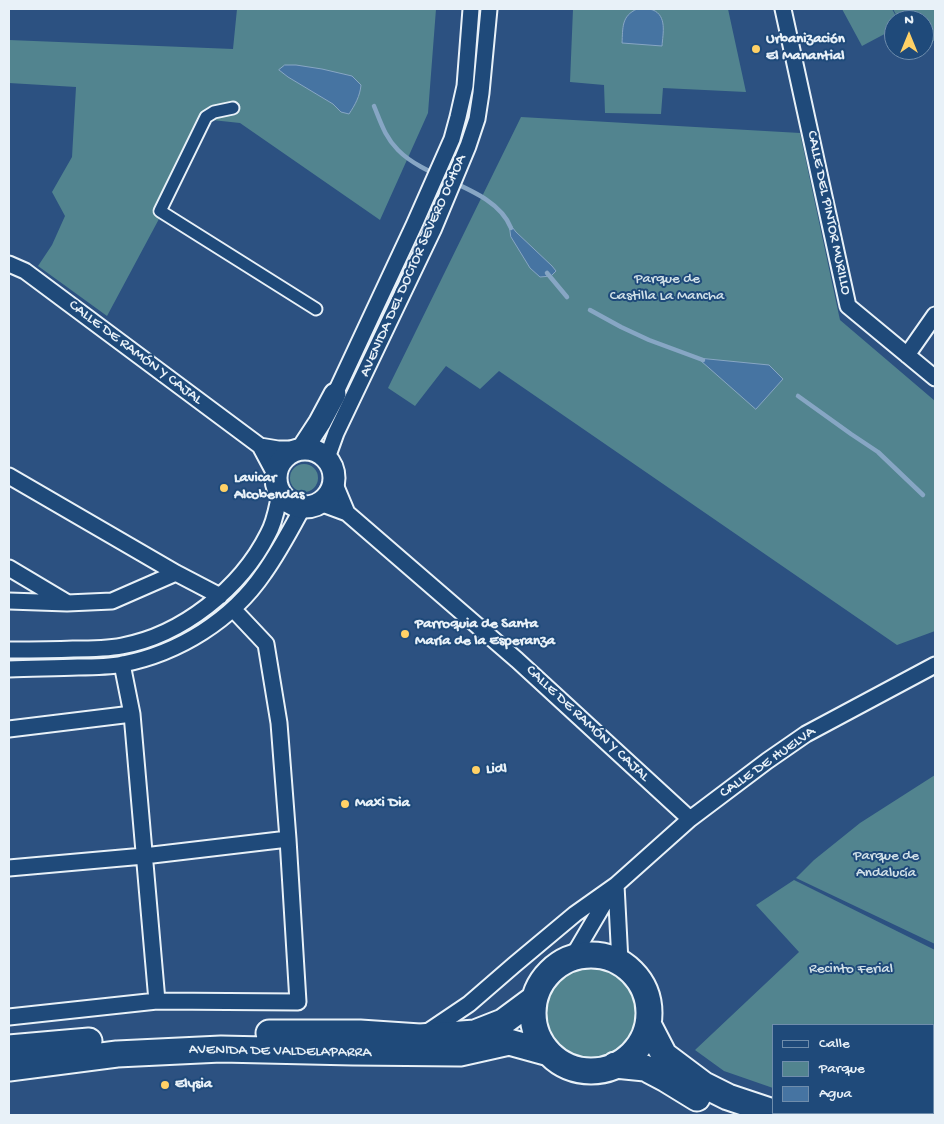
<!DOCTYPE html>
<meta charset="utf-8">
<style>
body{margin:0}
#map{position:relative;width:944px;height:1124px;overflow:hidden;background:#2c5181;font-family:"Gochi Hand",sans-serif}
canvas{display:block}
.frame{position:absolute;inset:0;border:10px solid #e8f1f8;pointer-events:none}
.legend{position:absolute;left:772px;top:1024px;width:162px;height:90px;box-sizing:border-box;background:#1f4a7a;border:1px solid #6f8dac;margin:0;padding:6px 9px;list-style:none;font-size:15px;color:#e8f1f8}
.legend li{display:flex;align-items:center;gap:10px;height:25px}
.legend b{width:25px;border:1px solid #6f8dac}
.north{position:absolute;left:884px;top:10px;width:50px;height:50px;box-sizing:border-box;background:#1f4a7a;border:1px solid #6f8dac;border-radius:50%;rotate:0deg;font-size:14px;font-weight:700;line-height:20px;text-align:center;color:#e8f1f8}
.north::after{content:'';display:block;margin:auto;width:18px;height:22px;background:#ffd166;clip-path:polygon(50% 0,100% 100%,50% 72%,0 100%)}
</style>
<div id="map">
<canvas width="944" height="1124"></canvas>
<div class="frame"></div>
<ul class="legend">
<li><b style="height:6px;background:#1f4a7a"></b>Calle</li>
<li><b style="height:14px;background:#52848f"></b>Parque</li>
<li><b style="height:14px;background:#4674a2"></b>Agua</li>
</ul>
<div class="north">N</div>
</div>
<script>
const ctx = document.querySelector('canvas').getContext('2d');
ctx.lineJoin = 'round';
function paint(path, color) { ctx.fillStyle = color; ctx.fill(path, 'evenodd'); }
function stroke(path, color, width, dash) { ctx.strokeStyle = color; ctx.lineWidth = width; ctx.lineCap = dash ? 'butt' : 'round'; ctx.setLineDash(dash || []); ctx.stroke(path); }
function label(font, color, halo, rows, align = 'center') {
  ctx.font = font + ' "Gochi Hand",sans-serif'; ctx.lineWidth = 4; ctx.setLineDash([]); ctx.textBaseline = 'middle'; ctx.strokeStyle = halo; ctx.fillStyle = color; for (const [text, x, y, turn = 0] of rows) {
    ctx.save(); ctx.translate(x, y); ctx.rotate((+turn || 0) * Math.PI / 180); ctx.textAlign = isNaN(turn) ? turn : align; if (halo) ctx.strokeText(text, 0, 0); ctx.fillText(text, 0, 0); ctx.restore();
  }
}
const green = new Path2D(`
 M 237,9 L 436,9 L 428,113 L 380,220 L 240,123 L 212,120 L 107,316 L 38,266 L 52,245 L 65,216 L 52,192 L 72,157 L 76,87 L 9,83 L 9,40 L 233,49 Z
 M 573,9 L 728,9 L 746,92 L 663,88 L 661,114 L 605,113 L 604,85 L 570,82 Z
 M 842,9 L 892,9 L 898,20 L 894,20 L 894,29 L 862,46 Z
 M 893,9 L 935,9 L 935,40 L 924,46 L 924,20 L 899,20 Z
 M 521,117 L 800,133 L 840,320 L 935,401 L 935,631 L 897,645 L 499,371 L 480,389 L 446,366 L 415,406 L 388,388 Z
 M290 478a14 14 0 1 1 28 0a14 14 0 1 1-28 0Z
 M 935,775 L 935,944 L 796,878 L 814,860 L 860,823 Z
 M 794,880 L 935,950 L 935,1115 L 854,1115 L 846,1113 L 933,1113 L 933,1025 L 773,1025 L 773,1088 L 724,1071 L 695,1050 L 799,952 L 756,905 Z
 M539 1012a52 52 0 1 1 104 0a52 52 0 1 1-104 0Z`);
const water = new Path2D(`
 M 637,9 C 642,9 648,8 653,10 C 667,16 663,33 662,46 L 622,43 C 623,28 621,16 637,9 Z
 M 285,65 L 296,65 L 322,69 L 352,76 L 361,85 C 360,96 355,105 349,114 L 341,112 L 333,104 L 288,77 L 279,70 Z
 M 509,223 L 516,232 L 552,266 L 556,271 L 551,276 L 540,277 L 530,268 L 511,237 Z
 M 698,358 L 769,365 L 783,379 L 756,409 Z`);
const stream = new Path2D(`
 M 374,106 C 381,123 385,137 398,150 C 428,181 495,187 511,228
 M 547,273 L 567,297
 M 590,310 L 621,327 L 649,340 L 703,360
 M 798,396 L 851,434 L 878,452 L 923,495`);
const pedestrian = new Path2D(`
 M 233,108 L 214,112 L 206,117 L 160,211 L 316,309`);
const minor = new Path2D(`
 M 783,9 L 848,306 L 935,378
 M 9,264 L 25,271 L 260,446 L 278,449 L 296,449
 M 907,355 L 935,315
 M 335,394 L 414,225 L 452,139 L 458,117 L 465,86 L 471,9
 M 260,446 L 275,474
 M 327,458 L 336,433 L 433,230 L 468,146 L 477,119 L 481,93 L 489,9
 M 9,476 L 176,573 L 220,596
 M 334,482 L 347,513
 M 320,503 L 347,513 L 517,660 L 690,819
 M 9,568 L 66,602
 M 9,601 L 67,603 L 112,601 L 176,573
 M 9,650 C 30,650 52,650 73,649 C 90,649 106,649 122,646 C 182,635 241,588 268,534 C 275,522 277,507 280,494
 M 122,664 L 132,714 L 157,1001
 M 9,669 C 32,668 55,668 78,667 C 93,667 108,667 123,664 C 179,653 232,620 264,573 C 279,552 291,529 303,507
 M 9,729 L 132,714
 M 9,868 L 144,856 L 288,839
 M 616,885 L 620,962
 M 572,958 L 612,890
 M 9,1017 L 157,1001 L 298,1002 L 288,839 L 279,723 L 266,644 L 233,609
 M 426,1033 L 469,1004 L 514,965 L 575,914 L 616,885 L 690,819 L 767,761 L 806,734 L 935,665`);
const secondary = new Path2D(`
 M 303,448 L 320,422 L 335,394
 M276 478a29 29 0 1 1 58 0a29 29 0 1 1-58 0Z`);
const trunk = new Path2D(`
 M533 1013a58 58 0 1 1 116 0a58 58 0 1 1-116 0Z
 M 648,1024 L 664,1055 L 704,1085 L 728,1097 L 773,1112
 M 269,1033 L 360,1033 L 420,1037 L 475,1033 L 503,1022 L 534,999
 M 9,1048 L 89,1041
 M 615,1065 L 645,1068 L 666,1079 L 697,1098
 M 9,1068 L 117,1054 L 221,1049 L 353,1052 L 460,1053 L 509,1042 L 549,1053`);
const markers = [
 [756,49,5,"#ffd166"],
 [224,488,5,"#ffd166"],
 [405,634,5,"#ffd166"],
 [476,770,5,"#ffd166"],
 [345,804,5,"#ffd166"],
 [165,1085,5,"#ffd166"]
];
const poiNames = [
 ["Urbanización",766,40],
 ["El Manantial",766,57],
 ["Lavicar",234,479],
 ["Alcobendas",234,496],
 ["Parroquia de Santa",415,625],
 ["María de la Esperanza",415,642],
 ["Lidl",486,770],
 ["Maxi Dia",355,804],
 ["Elysia",175,1085]
];
const streetNames = [
 ["CALLE DEL PINTOR MURILLO",828,213,78],
 ["AVENIDA DEL DOCTOR SEVERO OCHOA",414,266,-66],
 ["CALLE DE RAMÓN Y CAJAL",135,353,37],
 ["CALLE DE RAMÓN Y CAJAL",587,724,43],
 ["CALLE DE HUELVA",768,763,-35],
 ["AVENIDA DE VALDELAPARRA",280,1052,1]
];
const parkNames = [
 ["Parque de",667,280],
 ["Castilla La Mancha",667,297],
 ["Parque de",886,857],
 ["Andalucía",886,874],
 ["Recinto Ferial",851,970]
];
paint(green, '#52848f');
paint(water, '#4674a2');
stroke(water, '#87a6c4', 1);
stroke(stream, '#87a6c4', 4.5);
stroke(pedestrian, '#e8f1f8', 15);
stroke(minor, '#e8f1f8', 19);
stroke(secondary, '#e8f1f8', 25);
stroke(trunk, '#e8f1f8', 29);
stroke(pedestrian, '#1f4a7a', 11);
stroke(minor, '#1f4a7a', 15);
stroke(secondary, '#1f4a7a', 21);
stroke(trunk, '#1f4a7a', 25);
for (const [x, y, r, color] of markers) { const dot = new Path2D(); dot.arc(x, y, r, 0, 2 * Math.PI); ctx.fillStyle = color; ctx.fill(dot); stroke(dot, '#1f4a7a', 2); }
label('bold 15px', '#e8f1f8', '#1f4a7a', poiNames, 'left');
label('15px', '#e8f1f8', '#1f4a7a', streetNames);
label('15px', '#d2e1e8', '#1f4a7a', parkNames);
</script>
